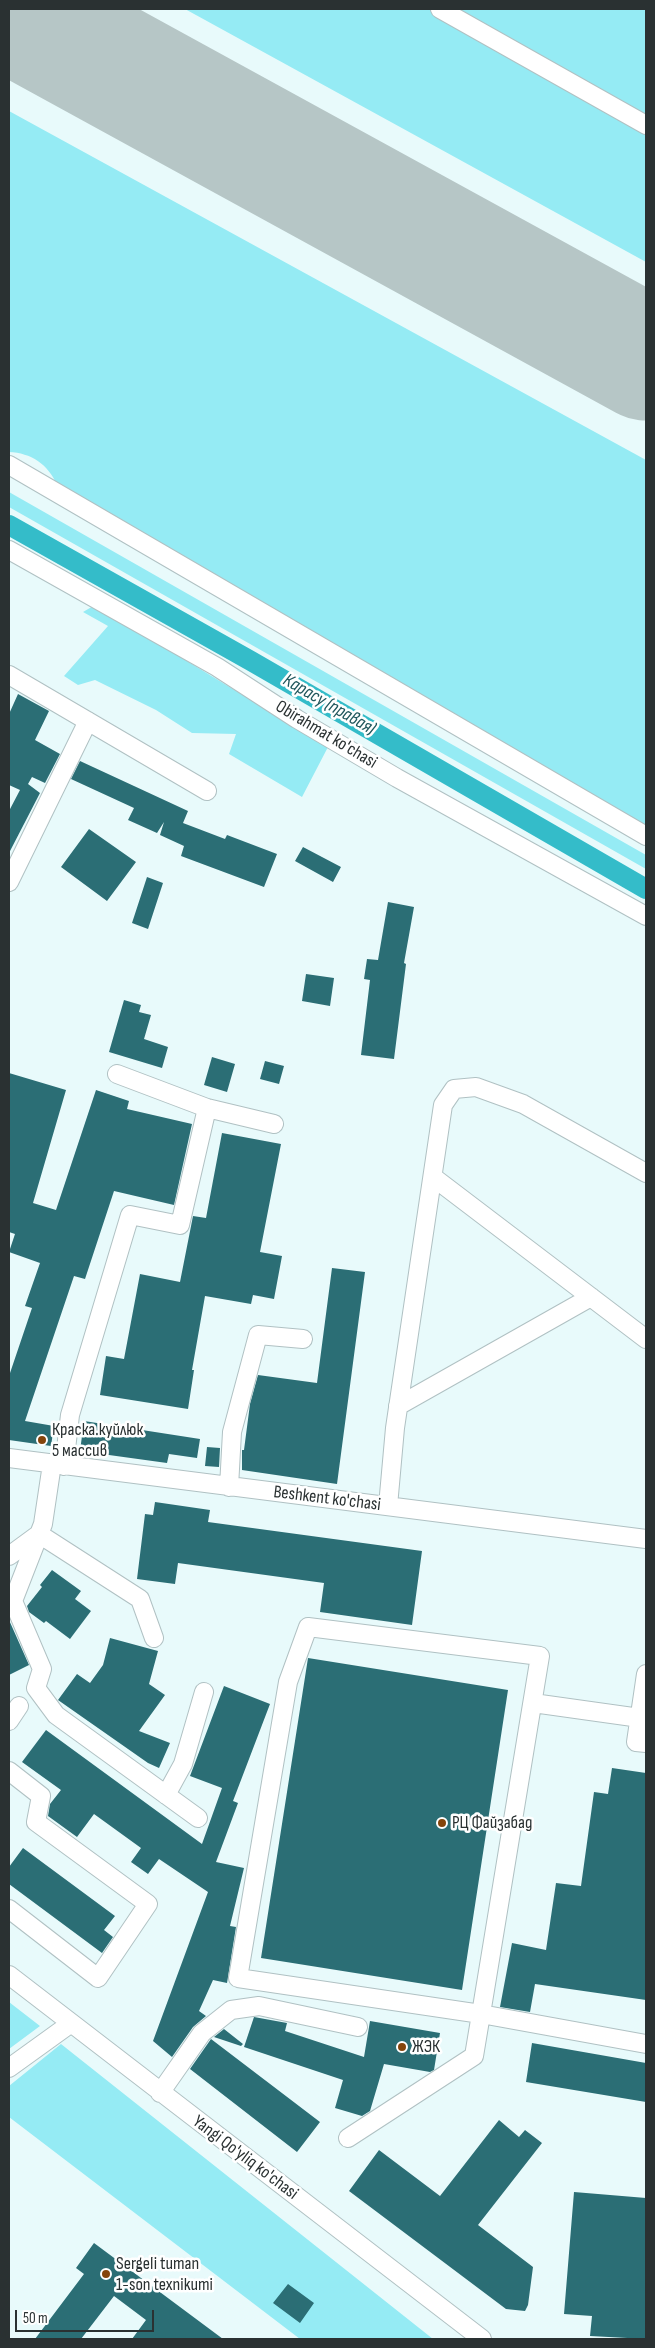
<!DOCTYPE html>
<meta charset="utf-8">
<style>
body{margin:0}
#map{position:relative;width:655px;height:2348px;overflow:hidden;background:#e8fafb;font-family:"Sofia Sans Condensed",sans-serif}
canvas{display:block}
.frame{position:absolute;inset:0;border:10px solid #2a3132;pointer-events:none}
.scale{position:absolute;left:15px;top:2310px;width:139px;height:22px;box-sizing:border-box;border:2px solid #2a3132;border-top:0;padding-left:6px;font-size:15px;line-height:18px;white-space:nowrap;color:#2a3132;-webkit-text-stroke:4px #fff;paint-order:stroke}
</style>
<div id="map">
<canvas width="655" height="2348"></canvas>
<div class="frame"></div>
<div class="scale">50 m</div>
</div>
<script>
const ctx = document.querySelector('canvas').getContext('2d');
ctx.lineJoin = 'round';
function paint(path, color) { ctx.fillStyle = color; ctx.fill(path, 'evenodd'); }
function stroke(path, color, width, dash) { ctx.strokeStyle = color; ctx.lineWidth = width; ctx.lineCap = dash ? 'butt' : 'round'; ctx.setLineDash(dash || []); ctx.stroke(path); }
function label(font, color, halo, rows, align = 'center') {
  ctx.font = font + ' "Sofia Sans Condensed",sans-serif'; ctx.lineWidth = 5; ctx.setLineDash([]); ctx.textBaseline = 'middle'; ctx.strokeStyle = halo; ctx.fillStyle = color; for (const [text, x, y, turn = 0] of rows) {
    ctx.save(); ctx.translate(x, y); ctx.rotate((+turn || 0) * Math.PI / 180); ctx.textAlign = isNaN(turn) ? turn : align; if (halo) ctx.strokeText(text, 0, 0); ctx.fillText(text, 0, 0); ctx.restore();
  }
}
const green = new Path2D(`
 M 185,9 L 646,9 L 646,262 Z
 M 9,111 L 646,460 L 646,829 L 57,485 C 48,464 31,453 9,452 Z
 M 9,492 L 646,855 L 646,869 L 9,507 Z
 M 95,605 L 328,747 L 302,797 L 229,754 L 236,734 L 192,733 L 156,710 L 95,680 L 78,685 L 64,676 L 108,626 L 83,612 Z
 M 9,2002 L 40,2026 L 9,2049 Z
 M 61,2044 L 433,2339 L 300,2339 L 9,2117 L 9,2086 Z`);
const canal = new Path2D(`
 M 9,525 L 251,661 L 646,889`);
const runway = new Path2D(`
 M 9,9 L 646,358`);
const building = new Path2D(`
 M 18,694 L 49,711 L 35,740 L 60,754 L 45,783 L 32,777 L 28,784 L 40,793 L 9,853 L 9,811 L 20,790 L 9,785 L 9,714 Z
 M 80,761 L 188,811 L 183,823 L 225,839 L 227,835 L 277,854 L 264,887 L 181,856 L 184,846 L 160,835 L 164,822 L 157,833 L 128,820 L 134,808 L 71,779 Z
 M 89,829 L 136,862 L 107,901 L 61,867 Z
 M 303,847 L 341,867 L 333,882 L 295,861 Z
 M 147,877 L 163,883 L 148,929 L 132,923 Z
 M 388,902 L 414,907 L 404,963 L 406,964 L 394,1059 L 361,1055 L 370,980 L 364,979 L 367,959 L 378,960 Z
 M 306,974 L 334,978 L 330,1006 L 302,1001 Z
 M 124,1000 L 141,1005 L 139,1012 L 151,1015 L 144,1039 L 168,1047 L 162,1068 L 109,1052 Z
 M 212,1057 L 235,1064 L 227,1092 L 204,1085 Z
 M 265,1061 L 284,1066 L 279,1084 L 260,1079 Z
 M 9,1073 L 66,1090 L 33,1203 L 56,1210 L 96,1090 L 129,1101 L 127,1109 L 192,1124 L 174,1205 L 114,1191 L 85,1279 L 74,1276 L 25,1421 L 54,1426 L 51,1446 L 9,1440 L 9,1376 L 32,1308 L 25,1306 L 40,1263 L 9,1252 L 15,1234 L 9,1232 Z
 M 222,1133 L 281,1144 L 260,1252 L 282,1256 L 274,1299 L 253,1295 L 251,1304 L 205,1296 L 192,1370 L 194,1370 L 188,1409 L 100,1395 L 106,1356 L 124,1359 L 140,1274 L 180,1282 L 193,1216 L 206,1218 Z
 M 332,1268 L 365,1272 L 337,1484 L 242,1470 L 242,1450 L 244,1450 L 250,1404 L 258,1375 L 317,1383 Z
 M 84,1421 L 200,1439 L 197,1458 L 169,1454 L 167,1463 L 80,1451 Z
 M 207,1447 L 220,1448 L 219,1467 L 205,1466 Z
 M 155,1502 L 210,1510 L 208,1522 L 422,1551 L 412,1625 L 320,1612 L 324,1583 L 178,1563 L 175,1584 L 137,1579 L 145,1514 L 153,1515 Z
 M 52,1570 L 81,1591 L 75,1599 L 91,1611 L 70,1639 L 46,1621 L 44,1623 L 29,1612 L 27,1606 L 42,1587 L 40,1585 Z
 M 9,1620 L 29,1665 L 9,1675 Z
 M 110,1638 L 158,1651 L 149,1684 L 165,1695 L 139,1731 L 170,1743 L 159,1768 L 148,1763 L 58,1700 L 77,1674 L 90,1683 L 103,1665 Z
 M 308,1658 L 508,1690 L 462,1990 L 261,1958 Z
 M 224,1686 L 270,1704 L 233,1801 L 238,1803 L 216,1862 L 244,1868 L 230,1926 L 236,1927 L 227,1983 L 213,1980 L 199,2011 L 206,2016 L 193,2027 L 172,2057 L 153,2041 L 208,1892 L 159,1859 L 148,1874 L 131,1862 L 141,1848 L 94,1814 L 77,1837 L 48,1816 L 50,1804 L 61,1790 L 22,1762 L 46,1730 L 202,1844 L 222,1788 L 190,1776 Z
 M 612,1768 L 646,1773 L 646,2000 L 535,1984 L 530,2012 L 500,2007 L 512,1943 L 546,1950 L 556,1883 L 581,1886 L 594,1792 L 608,1794 Z
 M 23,1848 L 115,1916 L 104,1930 L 113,1937 L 102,1953 L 9,1884 L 9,1867 Z
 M 254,2017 L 287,2023 L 285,2031 L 364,2057 L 370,2021 L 440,2033 L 434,2070 L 430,2072 L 384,2064 L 370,2111 L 362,2116 L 335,2108 L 343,2080 L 244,2047 Z
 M 224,2029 L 243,2044 L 241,2046 L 214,2037 Z
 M 211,2039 L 320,2122 L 297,2152 L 190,2069 Z
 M 532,2043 L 646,2063 L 646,2102 L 526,2082 Z
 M 499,2120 L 519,2137 L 525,2130 L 542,2143 L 478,2225 L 533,2267 L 528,2305 L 525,2311 L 506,2309 L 349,2191 L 379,2150 L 440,2196 Z
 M 574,2192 L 646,2198 L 646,2339 L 590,2336 L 592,2316 L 564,2314 Z
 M 94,2243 L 223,2339 L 132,2339 L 146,2320 L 114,2296 L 81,2339 L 35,2339 L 84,2274 L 76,2268 Z
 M 288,2284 L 314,2303 L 300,2323 L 273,2303 Z`);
const minor = new Path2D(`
 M 440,9 L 646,125
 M 9,465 L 646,836
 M 9,550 L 217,667 L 297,719 L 397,778 L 646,916
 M 9,675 L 207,791
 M 9,882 L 88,721
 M 117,1074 L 207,1108 L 274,1124
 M 433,1177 L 646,1339
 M 398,1406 L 591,1297
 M 9,1458 L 646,1539
 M 52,1464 L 43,1524 L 13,1601 L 42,1669 L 36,1688 L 56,1715 L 198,1818
 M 64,1466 L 70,1415 L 130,1215 L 180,1225 L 207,1108
 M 229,1487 L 232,1432 L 258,1335 L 303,1339
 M 388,1506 L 395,1428 L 443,1105 L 454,1089 L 476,1087 L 523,1104 L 646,1173
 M 9,1556 L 39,1534 L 140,1599 L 154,1638
 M 646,1674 L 636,1742 L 646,1743
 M 533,1703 L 640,1718
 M 9,1721 L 19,1706
 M 9,1771 L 41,1796 L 36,1822 L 148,1904 L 98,1978 L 9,1909
 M 166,1795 L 183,1764 L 204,1692
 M 9,1975 L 482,2339
 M 9,2068 L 70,2024
 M 160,2093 L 202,2033 L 231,2010 L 259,2006 L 358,2027
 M 348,2138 L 474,2056 L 481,2014 L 540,1656 L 308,1627 L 288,1682 L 238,1978 L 481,2014 L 646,2044`);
const markers = [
 [42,1440,5,"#84440b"],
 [442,1823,5,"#84440b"],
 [402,2047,5,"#84440b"],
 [106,2274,5,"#84440b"]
];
const streetNames = [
 ["Obirahmat ko'chasi",326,735,31],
 ["Beshkent ko'chasi",327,1499,7],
 ["Yangi Qo'yliq ko'chasi",245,2158,37]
];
const poiNames = [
 ["Краска.куйлюк",52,1430],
 ["5 массив",52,1451],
 ["РЦ Файзабад",452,1823],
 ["ЖЭК",412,2047],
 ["Sergeli tuman",116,2264],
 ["1-son texnikumi",116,2285]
];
const waterNames = [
 ["Карасу (правая)",329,705,30]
];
paint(green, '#95ebf4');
stroke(canal, '#34bcc9', 20);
stroke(runway, '#b6c6c6', 125);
paint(building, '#2b6e75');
stroke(minor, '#b0c1c3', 20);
stroke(minor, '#fff', 18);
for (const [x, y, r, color] of markers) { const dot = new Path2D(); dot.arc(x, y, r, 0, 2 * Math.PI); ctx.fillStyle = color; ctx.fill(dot); stroke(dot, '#fff', 2); }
label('18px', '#2a3132', '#fff', streetNames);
label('18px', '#2a3132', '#fff', poiNames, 'left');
label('italic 19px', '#21575d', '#fff', waterNames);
</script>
